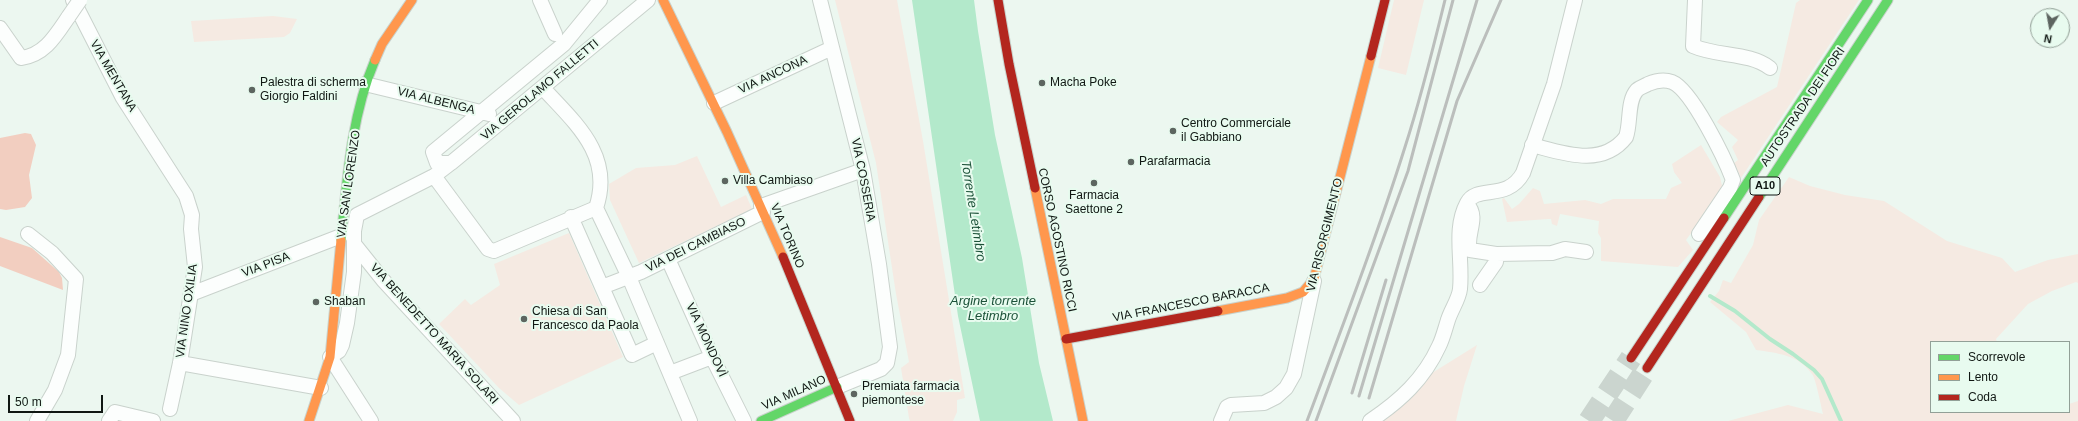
<!DOCTYPE html>
<meta charset="utf-8">
<style>
body{margin:0}
#map{position:relative;width:2078px;height:421px;overflow:hidden;background:#ecf7f0;font-family:Helvetica,sans-serif}
canvas{display:block}
.legend{position:absolute;left:1930px;top:341px;width:140px;height:72px;box-sizing:border-box;background:#e8fbef;border:1px solid #92a097;margin:0;padding:5px 7px;list-style:none;font-size:12px;color:#101713}
.legend li{display:flex;align-items:center;gap:8px;height:20px}
.legend b{width:20px;border:1px solid #92a097}
.north{position:absolute;left:2030px;top:8px;width:40px;height:40px;box-sizing:border-box;background:#e8fbef;border:1px solid #92a097;border-radius:50%;rotate:191deg;font-size:11px;font-weight:700;line-height:16px;text-align:center;color:#101713}
.north::after{content:'';display:block;margin:auto;width:14px;height:18px;background:#5d6560;clip-path:polygon(50% 0,100% 100%,50% 72%,0 100%)}
.scale{position:absolute;left:8px;top:395px;width:95px;height:18px;box-sizing:border-box;border:2px solid #101713;border-top:0;padding-left:5px;font-size:12px;line-height:14px;white-space:nowrap;color:#101713;-webkit-text-stroke:3px #e8fbef;paint-order:stroke}
</style>
<div id="map">
<canvas width="2078" height="421"></canvas>
<ul class="legend">
<li><b style="height:5px;background:#63d668"></b>Scorrevole</li>
<li><b style="height:5px;background:#ff974d"></b>Lento</li>
<li><b style="height:5px;background:#b3261e"></b>Coda</li>
</ul>
<div class="north">N</div>
<div class="scale">50 m</div>
</div>
<script>
const ctx = document.querySelector('canvas').getContext('2d');
ctx.lineJoin = 'round';
function paint(path, color) { ctx.fillStyle = color; ctx.fill(path, 'evenodd'); }
function stroke(path, color, width, dash) { ctx.strokeStyle = color; ctx.lineWidth = width; ctx.lineCap = dash ? 'butt' : 'round'; ctx.setLineDash(dash || []); ctx.stroke(path); }
function label(font, color, halo, rows, align = 'center') {
  ctx.font = font + ' Helvetica,sans-serif'; ctx.lineWidth = 4; ctx.setLineDash([]); ctx.textBaseline = 'middle'; ctx.strokeStyle = halo; ctx.fillStyle = color; for (const [text, x, y, turn = 0] of rows) {
    ctx.save(); ctx.translate(x, y); ctx.rotate((+turn || 0) * Math.PI / 180); ctx.textAlign = isNaN(turn) ? turn : align; if (halo) ctx.strokeText(text, 0, 0); ctx.fillText(text, 0, 0); ctx.restore();
  }
}
const green = new Path2D(`
 M 835,0 L 897,0 L 923,141 L 965,398 L 957,400 L 957,412 L 953,421 L 910,421 L 909,418 L 901,368 L 909,362 L 896,294 L 876,163 Z
 M 1394,0 L 1424,0 L 1406,75 L 1378,68 Z
 M 1800,0 L 1859,0 L 1741,178 L 1734,163 L 1738,160 L 1732,147 L 1738,140 L 1717,122 L 1721,117 L 1777,87 L 1796,3 Z
 M 273,16 L 297,19 L 290,33 L 284,37 L 194,42 L 191,21 Z
 M 1701,145 L 1720,177 L 1723,190 L 1686,240 L 1693,250 L 1678,267 L 1601,261 L 1601,238 L 1598,233 L 1599,221 L 1560,214 L 1557,226 L 1552,224 L 1551,219 L 1548,219 L 1507,222 L 1502,199 L 1504,198 L 1512,209 L 1519,204 L 1533,188 L 1540,191 L 1544,204 L 1585,200 L 1601,204 L 1613,199 L 1666,199 L 1671,188 L 1682,183 L 1674,172 L 1672,164 Z
 M 697,156 L 721,207 L 746,195 L 752,209 L 639,263 L 610,200 L 609,184 L 636,168 L 675,165 Z
 M 1789,177 L 1810,186 L 1845,195 L 1884,201 L 1947,241 L 2002,258 L 2015,272 L 2048,260 L 2078,254 L 2078,283 L 2076,282 L 2052,291 L 2028,304 L 1996,339 L 1997,342 L 1931,342 L 1931,412 L 2069,412 L 2069,404 L 2078,401 L 2078,421 L 1728,421 L 1788,405 L 1823,414 C 1821,406 1816,379 1812,374 C 1799,355 1777,353 1756,350 L 1746,332 L 1710,302 L 1719,291 L 1723,280 L 1731,283 L 1753,245 L 1759,220 Z
 M 569,233 L 623,357 L 519,405 L 499,388 L 439,324 L 465,299 L 471,305 L 500,285 L 494,264 Z
 M 1477,345 L 1464,386 L 1456,421 L 1376,421 L 1399,409 L 1432,373 Z`);
const forest = new Path2D(`
 M 25,133 L 31,134 L 36,145 L 29,175 L 32,198 L 25,207 L 6,210 L 0,209 L 0,138 Z
 M 0,237 L 32,248 L 59,272 L 62,278 L 63,290 L 0,266 Z`);
const water = new Path2D(`
 M 912,0 L 974,0 L 978,31 L 995,135 L 1022,258 L 1039,363 L 1053,421 L 980,421 L 958,316 Z`);
const stream = new Path2D(`
 M 1710,296 L 1735,311 L 1770,339 L 1793,354 L 1814,370 L 1822,379 L 1841,421`);
const highwayTunnel = new Path2D(`
 M 1589,421 L 1631,358
 M 1613,421 L 1647,368`);
const street = new Path2D(`
 M 73,0 L 123,98 L 186,196 L 192,215 L 191,229 L 195,267 L 180,363 L 170,409
 M 540,0 L 555,34
 M 600,0 L 564,44 L 433,152 L 437,163 L 451,163 L 648,0
 M 820,0 L 863,170 L 879,264 L 890,347 L 887,363 L 881,369 L 837,387
 M 1695,0 L 1693,46 C 1718,57 1749,52 1770,68
 M 0,28 L 21,58 C 45,55 56,35 69,16
 M 365,84 L 489,114
 M 543,88 C 575,123 614,155 596,208
 M 714,103 L 832,48
 M 1532,145 C 1563,153 1602,168 1626,137 C 1631,123 1627,101 1637,90 C 1640,87 1645,86 1648,84 C 1655,81 1664,79 1672,82 C 1692,90 1725,159 1733,180 L 1730,188 L 1699,234
 M 434,176 L 488,249 L 494,251 L 596,208
 M 1467,204 C 1480,218 1465,235 1470,250 L 1496,254 L 1552,253 L 1565,249 L 1586,252
 M 761,206 L 863,170
 M 596,208 L 629,277 L 690,421
 M 571,217 L 632,355 L 657,343
 M 28,234 L 52,253 L 76,279 L 68,355 L 55,390 L 37,421
 M 355,245 L 383,280 L 513,421
 M 668,259 L 712,357 L 744,421
 M 1480,285 L 1496,262 L 1496,254
 M 602,287 L 641,272 L 763,212
 M 191,294 L 341,236
 M 180,363 L 321,388
 M 670,373 L 712,357
 M 109,421 L 115,412 L 153,421
 M 371,421 L 330,357 L 339,351 L 342,345 L 347,323 L 354,272 L 354,231 L 357,215 L 434,176 L 451,163
 M 1221,421 L 1227,407 L 1231,405 L 1264,403 L 1276,397 L 1286,388 L 1294,374 L 1314,281
 M 1370,421 C 1400,401 1424,379 1439,346 C 1443,338 1445,329 1448,320 C 1451,310 1459,299 1460,289 C 1463,260 1453,229 1467,203 C 1477,184 1507,202 1523,173 L 1554,84 L 1575,0`);
const fast = new Path2D(`
 M 1759,197 L 1888,0
 M 1724,218 L 1868,0
 M 341,240 C 347,180 351,116 375,60
 M 761,421 L 837,387`);
const slow = new Path2D(`
 M 663,0 L 727,132 L 783,257
 M 375,60 L 382,44 L 412,0
 M 1035,188 L 1083,421
 M 1218,311 L 1287,298 L 1303,292 L 1314,279 L 1371,56
 M 309,421 L 330,357 L 341,240`);
const jam = new Path2D(`
 M 998,0 L 1009,64 L 1035,188
 M 1371,56 L 1385,0
 M 783,257 L 850,421
 M 1066,339 L 1218,311
 M 1631,358 L 1724,218
 M 1647,368 L 1759,197`);
const rail = new Path2D(`
 M 1352,393 L 1386,280
 M 1359,396 L 1477,0
 M 1369,398 L 1457,101 L 1501,0
 M 1307,421 C 1341,330 1376,239 1405,147 C 1421,98 1433,49 1445,0
 M 1316,421 L 1408,171 L 1453,0`);
const streetBridge = new Path2D(`
 M 69,16 L 80,0`);
const markers = [
 [1042,83,4,"#5d6560"],
 [252,90,4,"#5d6560"],
 [1173,131,4,"#5d6560"],
 [1131,162,4,"#5d6560"],
 [725,181,4,"#5d6560"],
 [1094,183,4,"#5d6560"],
 [316,302,4,"#5d6560"],
 [524,319,4,"#5d6560"],
 [854,394,4,"#5d6560"]
];
const shields = [
 [1765,186,30]
];
const shieldNames = [
 ["A10",1765,186]
];
const streetNames = [
 ["VIA ANCONA",773,75,-25],
 ["VIA MENTANA",113,76,60],
 ["VIA GEROLAMO FALLETTI",540,90,-40],
 ["VIA ALBENGA",436,101,14],
 ["AUTOSTRADA DEI FIORI",1803,107,-56],
 ["VIA COSSERIA",863,180,79],
 ["VIA SAN LORENZO",349,184,-82],
 ["VIA RISORGIMENTO",1325,235,-76],
 ["VIA TORINO",787,236,67],
 ["CORSO AGOSTINO RICCI",1057,240,78],
 ["VIA DEI CAMBIASO",696,245,-26],
 ["VIA PISA",266,265,-21],
 ["VIA FRANCESCO BARACCA",1191,303,-11],
 ["VIA NINO OXILIA",187,311,-82],
 ["VIA BENEDETTO MARIA SOLARI",434,334,48],
 ["VIA MONDOVÌ",706,340,65],
 ["VIA MILANO",794,393,-24]
];
const poiNames = [
 ["Palestra di scherma",260,83],
 ["Giorgio Faldini",260,97],
 ["Macha Poke",1050,83],
 ["Centro Commerciale",1181,124],
 ["il Gabbiano",1181,138],
 ["Parafarmacia",1139,162],
 ["Villa Cambiaso",733,181],
 ["Farmacia",1094,196,"center"],
 ["Saettone 2",1094,210,"center"],
 ["Shaban",324,302],
 ["Chiesa di San",532,312],
 ["Francesco da Paola",532,326],
 ["Premiata farmacia",862,387],
 ["piemontese",862,401]
];
const waterNames = [
 ["Torrente Letimbro",973,211,81],
 ["Argine torrente",993,301],
 ["Letimbro",993,316]
];
paint(green, '#f5eae2');
paint(forest, '#f2cec0');
paint(water, '#b3e9cb');
stroke(stream, '#b3e9cb', 4);
stroke(highwayTunnel, '#cbd5cf', 22, [22, 11]);
stroke(street, '#c9d2cc', 16);
stroke(fast, '#c9d2cc', 11);
stroke(slow, '#c9d2cc', 11);
stroke(jam, '#c9d2cc', 11);
stroke(street, '#fcfefd', 14);
stroke(fast, '#63d668', 9);
stroke(slow, '#ff974d', 9);
stroke(jam, '#b3261e', 9);
stroke(rail, '#bbbebc', 3);
stroke(streetBridge, '#c9d2cc', 16, []);
stroke(streetBridge, '#fcfefd', 14);
for (const [x, y, r, color] of markers) { const dot = new Path2D(); dot.arc(x, y, r, 0, 2 * Math.PI); ctx.fillStyle = color; ctx.fill(dot); stroke(dot, '#e8fbef', 1.5); }
for (const [x, y, w] of shields) { const box = new Path2D(); box.roundRect(x - w / 2, y - 9, w, 18, 3); ctx.fillStyle = '#e8fbef'; ctx.fill(box); stroke(box, '#101713', 1); }
label('bold 11px', '#101713', null, shieldNames);
label('12px', '#101713', '#e8fbef', streetNames);
label('12px', '#101713', '#e8fbef', poiNames, 'left');
label('italic 13px', '#1c5239', '#e8fbef', waterNames);
</script>
